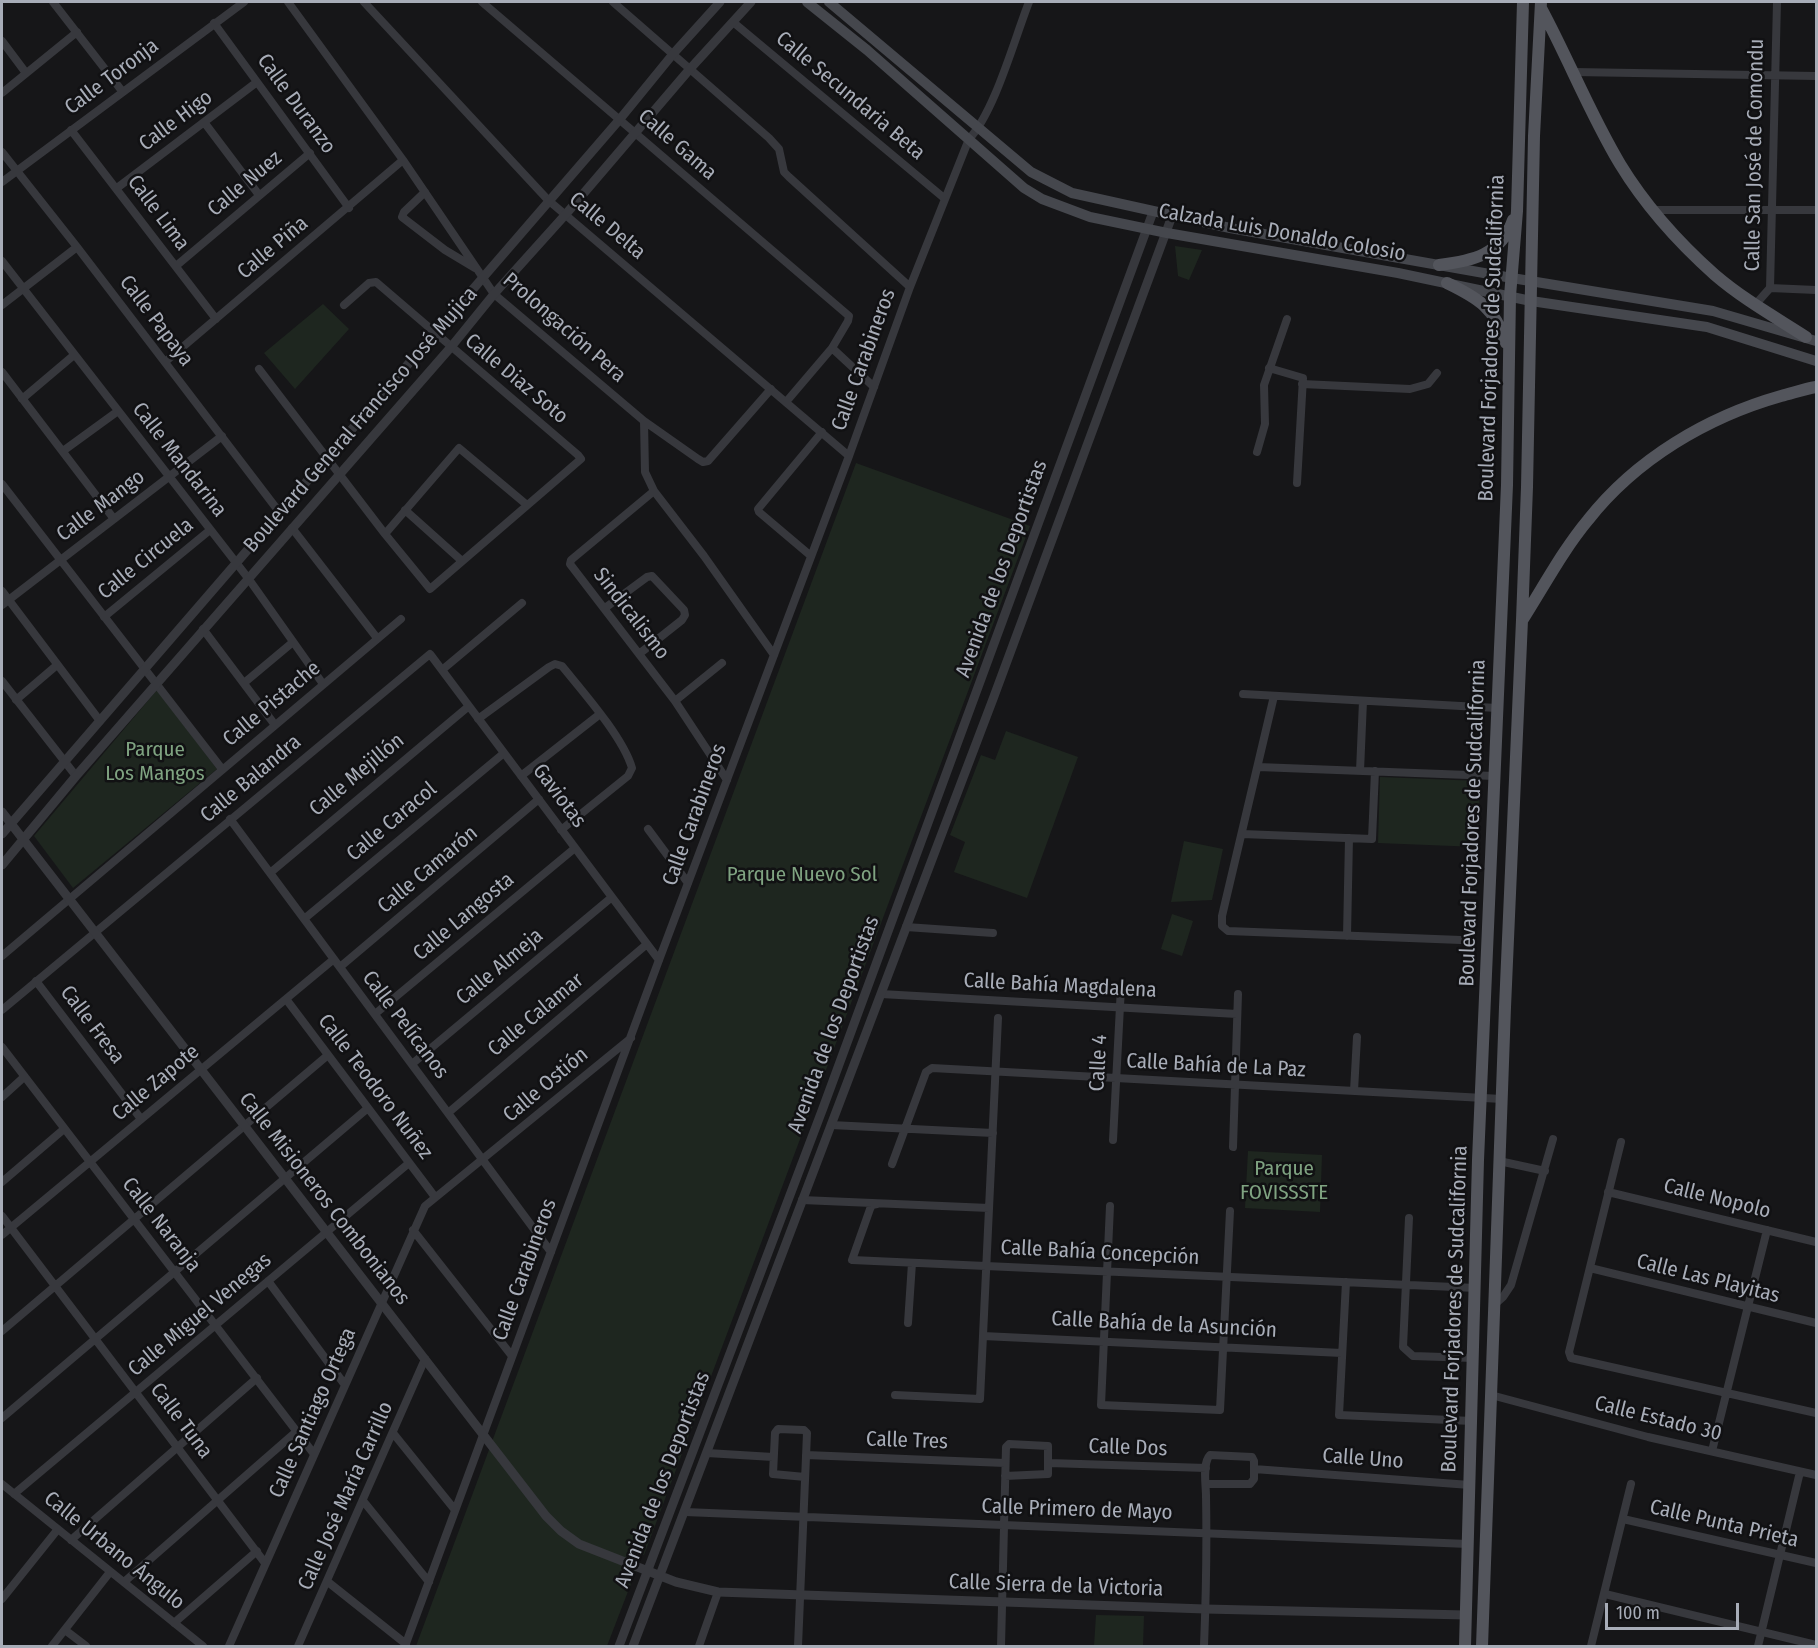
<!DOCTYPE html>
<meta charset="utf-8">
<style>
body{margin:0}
#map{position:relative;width:1818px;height:1648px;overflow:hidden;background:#161618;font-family:"Fira Sans Condensed",sans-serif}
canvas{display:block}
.frame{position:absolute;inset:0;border:3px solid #a8adb8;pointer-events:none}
.scale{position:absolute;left:1605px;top:1603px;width:134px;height:27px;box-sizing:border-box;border:3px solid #a8adb8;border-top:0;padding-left:8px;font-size:18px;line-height:21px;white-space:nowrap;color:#a8adb8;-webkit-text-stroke:4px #111113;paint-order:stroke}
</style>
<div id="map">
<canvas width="1818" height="1648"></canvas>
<div class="frame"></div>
<div class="scale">100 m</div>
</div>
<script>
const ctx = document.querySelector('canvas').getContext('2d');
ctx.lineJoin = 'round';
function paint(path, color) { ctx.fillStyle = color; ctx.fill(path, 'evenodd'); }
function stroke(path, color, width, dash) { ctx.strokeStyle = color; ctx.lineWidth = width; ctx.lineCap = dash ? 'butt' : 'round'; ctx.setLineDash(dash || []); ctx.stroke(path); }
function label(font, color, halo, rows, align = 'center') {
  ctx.font = font + ' "Fira Sans Condensed",sans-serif'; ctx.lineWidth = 5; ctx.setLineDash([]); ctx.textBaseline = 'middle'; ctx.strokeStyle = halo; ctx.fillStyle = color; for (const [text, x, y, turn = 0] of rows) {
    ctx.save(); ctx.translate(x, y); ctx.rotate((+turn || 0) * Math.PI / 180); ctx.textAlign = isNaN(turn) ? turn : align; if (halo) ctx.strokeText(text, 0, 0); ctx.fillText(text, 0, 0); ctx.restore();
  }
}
const green = new Path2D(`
 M 1175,246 L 1202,250 L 1189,280 L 1178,276 Z
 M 323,304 L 349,329 L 295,389 L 264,353 Z
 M 856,463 L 1030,526 L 644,1555 L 642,1555 L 607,1646 L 416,1646 Z
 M 157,690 L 217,769 L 73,888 L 34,836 Z
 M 1006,731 L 1078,757 L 1027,898 L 954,872 L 965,842 L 950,835 L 981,755 L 995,760 Z
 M 1380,777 L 1480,781 L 1478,847 L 1378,843 Z
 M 1184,841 L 1223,849 L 1212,900 L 1171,902 Z
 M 1172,914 L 1193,921 L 1182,956 L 1161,949 Z
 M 1248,1151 L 1322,1155 L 1320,1212 L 1245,1208 Z
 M 1096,1615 L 1144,1616 L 1143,1646 L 1094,1646 Z`);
const minor = new Path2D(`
 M 53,2 L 122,91
 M 288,2 L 403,160 L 494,294 L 644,421 L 645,472 L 654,491 L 704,556 L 774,655
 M 364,2 L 548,200 L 849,456
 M 482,2 L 849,316 L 848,321 L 832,348 L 786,402
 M 613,2 L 769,138 L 779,149 L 784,172 L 789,177 L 910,287
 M 733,22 L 944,198
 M 214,23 L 349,208
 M 2,41 L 26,73
 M 1574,72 L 1816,76
 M 2,93 L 77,32
 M 204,122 L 259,195
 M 71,130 L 216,319
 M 2,152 L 77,247 L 280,513
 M 2,182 L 244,2
 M 117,188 L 257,82
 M 425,192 L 404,212 L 402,217 L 445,250 L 475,268
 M 1652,210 L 1816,210
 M 2,261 L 248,578 L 323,684
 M 176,266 L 310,153
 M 1770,288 L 1816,290
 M 2,305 L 77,247
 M 1755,305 L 1770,288 L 1777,2
 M 832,348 L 874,387
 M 165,362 L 403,160
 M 1269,368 L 1303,378 L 1297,483
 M 259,369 L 385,534 L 430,589 L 581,459 L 578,455 L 376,282 L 369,283 L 344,305
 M 2,372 L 114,519
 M 1302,384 L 1410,389 L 1428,384 L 1437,373
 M 22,399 L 74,355
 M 644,421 L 698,459 L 703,462 L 708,461 L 771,389
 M 63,451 L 118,411
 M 1257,452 L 1265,424 L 1264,385 L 1287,319
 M 2,484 L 222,769
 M 654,491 L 571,560 L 570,564 L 675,701 L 727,780
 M 405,510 L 462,561
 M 292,528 L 377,638
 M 385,534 L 459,448 L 527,505
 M 811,556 L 759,512 L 758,509 L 822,432
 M 2,591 L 100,721
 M 2,605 L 222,436
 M 605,608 L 647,577 L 652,576 L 684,610 L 685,615 L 682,620 L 639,654
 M 104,617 L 210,530
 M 203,629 L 275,725
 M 442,670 L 522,603
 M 2,681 L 76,776
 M 244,683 L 293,642
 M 1243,694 L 1497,708
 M 1274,696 L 1222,916 L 1222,926 L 1228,931 L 1461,940
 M 16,700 L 57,665
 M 675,701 L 722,663
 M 478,719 L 549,667 L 555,664 L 562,666 C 583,692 623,737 632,768 L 628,776 L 561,830
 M 1258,767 L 1494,776
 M 1360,771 L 1363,701
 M 521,776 L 600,714
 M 230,819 L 551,1252
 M 648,829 L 688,883
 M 1242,834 L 1372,839 L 1375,771
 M 270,873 L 469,706
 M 304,919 L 504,753
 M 906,927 L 993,933
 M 1347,936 L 1349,838
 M 2,956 L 401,619
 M 340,967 L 539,799
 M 36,981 L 141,1119
 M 881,994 L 1237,1014
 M 286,999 L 435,1197
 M 2,1010 L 430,654 L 659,960
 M 375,1014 L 575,848
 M 2,1047 L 314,1454
 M 412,1064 L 612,897
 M 1354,1091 L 1357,1037
 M 2,1097 L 24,1077
 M 448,1113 L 647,944
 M 831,1125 L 993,1133
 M 1113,1140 L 1121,987
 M 1621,1142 L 1569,1352 L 1571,1358 L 1816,1413
 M 1233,1147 L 1238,994
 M 1499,1161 L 1545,1171
 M 892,1164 L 926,1072 L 932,1068 L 1502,1099
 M 2,1182 L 64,1129
 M 1608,1192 L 1816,1242
 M 802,1200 L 989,1208
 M 877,1204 L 872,1205 L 870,1209 L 852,1260 L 1476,1288
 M 1110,1206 L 1101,1405 L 1220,1410 L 1230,1211
 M 2,1216 L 265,1563
 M 1409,1218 L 1403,1347 L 1413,1356 L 1473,1358
 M 413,1230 L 512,1356
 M 2,1235 L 334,959
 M 1590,1268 L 1816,1323
 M 268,1281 L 345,1385
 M 1346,1282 L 1339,1415 L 1472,1421
 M 1494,1305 L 1503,1297 L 1511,1285 L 1553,1139
 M 908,1323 L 912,1263
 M 2,1331 L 328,1055
 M 983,1336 L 1342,1353
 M 895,1395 L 980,1399 L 998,1018
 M 1491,1395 L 1648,1437 L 1816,1475
 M 2,1418 L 368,1108
 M 393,1433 L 455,1510
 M 1712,1451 L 1767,1230
 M 707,1453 L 773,1457
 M 806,1455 L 1005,1463
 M 1049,1463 L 1206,1468
 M 1254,1469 L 1470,1485
 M 2,1484 L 203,1646
 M 14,1494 L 409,1163
 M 364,1502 L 429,1582
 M 685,1512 L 1468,1544
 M 1623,1519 L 1816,1563
 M 71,1540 L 257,1378
 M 124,1582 L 297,1431
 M 328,1582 L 406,1644
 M 1605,1594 L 1816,1645
 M 2,1599 L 58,1529
 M 174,1623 L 257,1551
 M 65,1630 L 86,1646
 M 52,1646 L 110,1572
 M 229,1646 L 425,1206 L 631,1038
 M 298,1646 L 425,1359
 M 405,1646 L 659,960 L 849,456 L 910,287 L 969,139 C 995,111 1014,40 1029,2
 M 699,1646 L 718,1592
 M 798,1646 L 807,1433 L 804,1430 L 778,1429 L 775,1433 L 773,1474 L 805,1477
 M 1001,1646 C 1003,1580 1004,1513 1006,1447 L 1009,1444 L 1048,1446 L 1048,1474 L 1005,1476
 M 1204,1646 C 1206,1596 1207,1546 1206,1496 C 1206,1485 1202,1463 1210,1455 L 1252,1457 L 1254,1461 L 1254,1479 L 1250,1484 L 1206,1484
 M 1591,1646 L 1631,1484
 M 1758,1646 L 1800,1472`);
const tertiary = new Path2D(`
 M 2,812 L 546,1516 L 561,1531 L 579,1544 L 676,1582 L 718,1592 L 1205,1609 L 1466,1615
 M 2,834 L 620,119 L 673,54 L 720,2
 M 2,865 L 76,776 L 451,347 L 494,294 L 566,214 L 689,70 L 751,2
 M 619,1646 L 823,1108 L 1153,212
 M 633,1646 L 993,699 L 1172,216`);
const secondary = new Path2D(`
 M 807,2 L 867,50 L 1024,188 L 1042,199 L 1090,217 L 1167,233 L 1398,273 L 1531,301 L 1707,327 L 1816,361
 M 829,2 L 1031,172 L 1072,193 L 1230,228 L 1512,278 L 1713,311 L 1816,341`);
const primary = new Path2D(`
 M 1541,8 C 1569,60 1590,114 1620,164 C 1645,205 1679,243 1715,275 C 1743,299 1775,317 1806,337
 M 1439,265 C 1472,261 1501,255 1513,220
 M 1447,283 C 1478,298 1495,308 1506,343
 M 1523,619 C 1544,586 1563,550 1588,520 C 1636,459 1707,417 1781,396 C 1793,393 1804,389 1816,387
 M 1465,1646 L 1478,1160 L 1507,485 L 1510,296 L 1517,211 L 1523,2
 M 1482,1646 L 1505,1007 L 1522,620 L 1527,487 L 1534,136 L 1541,2`);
const streetNames = [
 ["Calle Toronja",112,77,-37],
 ["Calle Secundaria Beta",850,96,40],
 ["Calle Duranzo",296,104,54],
 ["Calle Higo",176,121,-37],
 ["Calle Gama",677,145,41],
 ["Calle San José de Comondu",1755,155,-89],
 ["Calle Nuez",245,184,-40],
 ["Calle Lima",158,213,53],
 ["Calle Delta",607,226,40],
 ["Calzada Luis Donaldo Colosio",1282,233,10],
 ["Calle Piña",273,248,-40],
 ["Calle Papaya",156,321,53],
 ["Prolongación Pera",564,328,41],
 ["Boulevard Forjadores de Sudcalifornia",1492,338,-88],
 ["Calle Carabineros",864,360,-70],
 ["Calle Diaz Soto",516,379,40],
 ["Boulevard General Francisco José Mujica",361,420,-49],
 ["Calle Mandarina",179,460,52],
 ["Calle Mango",101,506,-37],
 ["Calle Circuela",146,559,-39],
 ["Avenida de los Deportistas",1002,569,-70],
 ["Sindicalismo",631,614,52],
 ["Calle Pistache",272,704,-40],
 ["Calle Mejillón",357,775,-40],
 ["Calle Balandra",251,779,-40],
 ["Gaviotas",559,796,53],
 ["Calle Carabineros",695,815,-70],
 ["Calle Caracol",392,822,-40],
 ["Boulevard Forjadores de Sudcalifornia",1473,823,-88],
 ["Calle Camarón",428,870,-40],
 ["Calle Langosta",464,917,-40],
 ["Calle Almeja",500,967,-40],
 ["Calle Bahía Magdalena",1060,986,3],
 ["Calle Calamar",536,1015,-40],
 ["Calle Fresa",92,1025,53],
 ["Calle Pelícanos",405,1025,53],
 ["Avenida de los Deportistas",834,1025,-70],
 ["Calle 4",1099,1063,-87],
 ["Calle Bahía de La Paz",1216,1066,3],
 ["Calle Zapote",156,1083,-40],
 ["Calle Ostión",546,1085,-40],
 ["Calle Teodoro Nuñez",375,1087,53],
 ["Calle Misioneros Combonianos",324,1199,52],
 ["Calle Nopolo",1717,1199,14],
 ["Calle Naranja",161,1225,52],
 ["Calle Bahía Concepción",1100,1253,3],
 ["Calle Carabineros",525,1270,-70],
 ["Calle Las Playitas",1708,1279,14],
 ["Boulevard Forjadores de Sudcalifornia",1455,1309,-88],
 ["Calle Miguel Venegas",200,1315,-40],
 ["Calle Bahía de la Asunción",1164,1325,3],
 ["Calle Santiago Ortega",313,1413,-66],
 ["Calle Estado 30",1658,1419,14],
 ["Calle Tuna",181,1421,53],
 ["Calle Tres",907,1441,2],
 ["Calle Dos",1128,1448,2],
 ["Calle Uno",1363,1459,4],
 ["Avenida de los Deportistas",663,1480,-69],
 ["Calle José María Carrillo",346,1496,-66],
 ["Calle Primero de Mayo",1077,1510,2],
 ["Calle Punta Prieta",1724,1524,13],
 ["Calle Urbano Ángulo",114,1551,39],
 ["Calle Sierra de la Victoria",1056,1586,2]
];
const parkNames = [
 ["Parque",155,750],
 ["Los Mangos",155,774],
 ["Parque Nuevo Sol",802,875],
 ["Parque",1284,1169],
 ["FOVISSSTE",1284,1193]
];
paint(green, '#1e261f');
stroke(minor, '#37383d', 8);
stroke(tertiary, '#37383d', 9);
stroke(secondary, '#45474d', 10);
stroke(primary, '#53555c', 12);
label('21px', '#a8adb8', '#111113', streetNames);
label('21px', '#7fa381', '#111113', parkNames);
</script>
